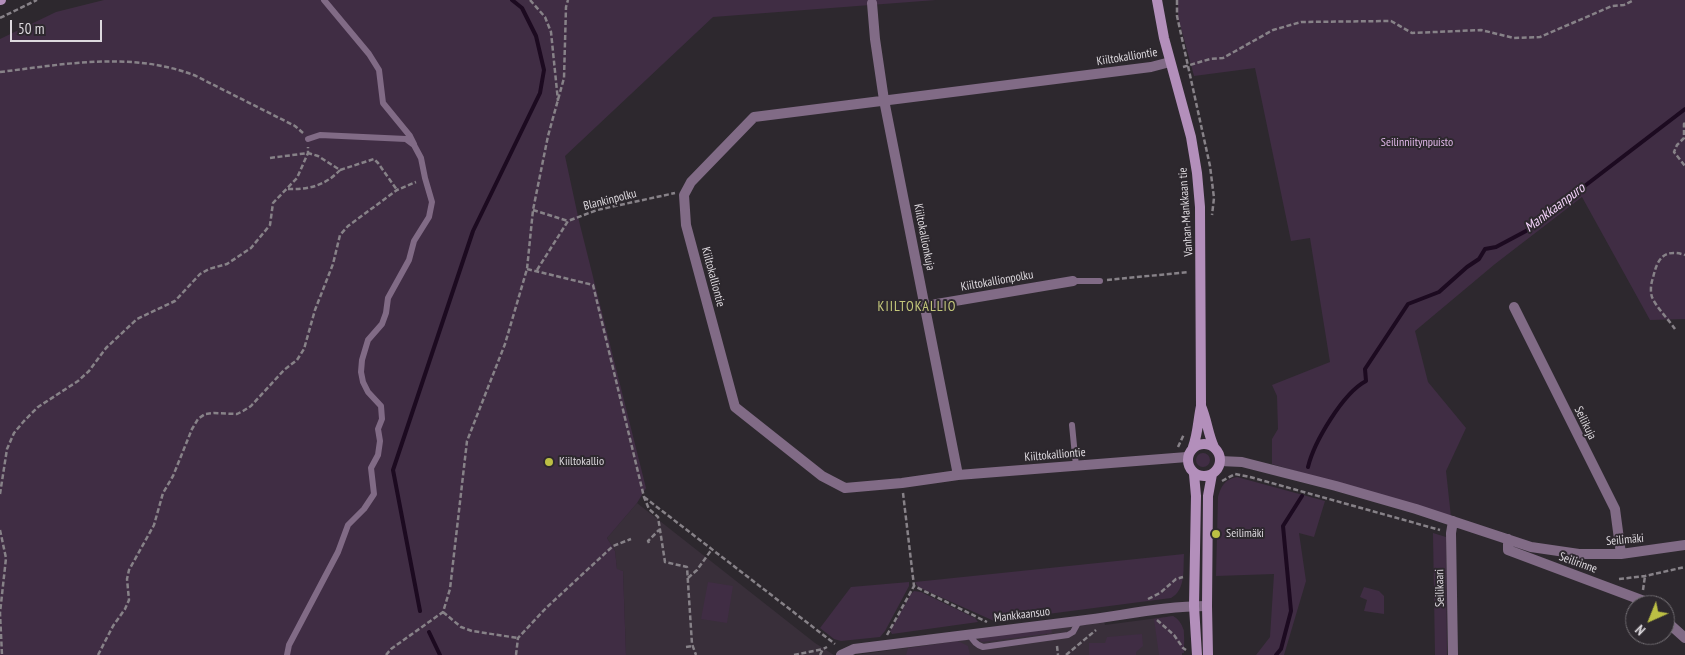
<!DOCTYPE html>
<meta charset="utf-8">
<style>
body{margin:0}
#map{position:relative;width:1685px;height:655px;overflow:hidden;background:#2d282e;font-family:"PT Sans Narrow",sans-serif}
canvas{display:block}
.north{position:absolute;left:1625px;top:595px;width:50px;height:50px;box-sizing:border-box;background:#2d282e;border:1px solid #736f74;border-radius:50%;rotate:224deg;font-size:14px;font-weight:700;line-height:20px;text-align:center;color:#ddd9de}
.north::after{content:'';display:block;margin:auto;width:18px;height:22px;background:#bcbf44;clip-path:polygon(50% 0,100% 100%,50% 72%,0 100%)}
.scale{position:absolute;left:10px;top:20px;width:92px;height:22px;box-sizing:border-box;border:2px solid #ddd9de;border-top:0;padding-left:6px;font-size:15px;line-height:18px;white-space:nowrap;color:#ddd9de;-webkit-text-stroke:4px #2d282e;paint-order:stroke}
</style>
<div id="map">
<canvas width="1685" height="655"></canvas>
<div class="north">N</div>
<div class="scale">50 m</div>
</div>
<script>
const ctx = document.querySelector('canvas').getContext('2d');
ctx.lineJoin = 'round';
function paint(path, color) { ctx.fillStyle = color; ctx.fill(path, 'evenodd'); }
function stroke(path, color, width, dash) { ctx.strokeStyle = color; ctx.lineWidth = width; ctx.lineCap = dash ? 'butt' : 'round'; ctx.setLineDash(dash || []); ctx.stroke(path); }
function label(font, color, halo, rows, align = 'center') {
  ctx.font = font + ' "PT Sans Narrow",sans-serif'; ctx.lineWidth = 4; ctx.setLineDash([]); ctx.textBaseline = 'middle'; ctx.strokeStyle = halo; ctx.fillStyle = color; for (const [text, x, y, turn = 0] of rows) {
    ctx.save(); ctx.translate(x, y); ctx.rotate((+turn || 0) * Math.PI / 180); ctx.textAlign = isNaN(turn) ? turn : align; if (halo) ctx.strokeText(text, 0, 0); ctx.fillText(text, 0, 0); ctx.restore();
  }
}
const built = new Path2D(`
 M 637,503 L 815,643 L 834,655 L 626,655 L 623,571 L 617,570 L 615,551 L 607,538 Z
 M 1173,616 L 1179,621 L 1184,630 L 1184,653 L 1182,653 L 1182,655 L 855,655 L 1104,621 L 1105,625 Z`);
const green = new Path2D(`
 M 104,0 L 936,0 L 713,17 L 565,156 L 579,221 L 646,488 L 637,503 L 607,538 L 615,551 L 617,569 L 623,571 L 626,655 L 0,655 L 0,39 L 56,12 Z
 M 1178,0 L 1685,0 L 1685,319 L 1650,320 L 1582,197 L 1495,264 L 1415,331 L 1428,382 L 1466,428 L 1446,471 L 1451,517 L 1272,464 L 1272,439 L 1278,429 L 1277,396 L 1272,385 L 1330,362 L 1310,238 L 1291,241 L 1255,68 L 1194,76 L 1178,17 Z
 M1196 460a7 7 0 1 1 14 0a7 7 0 1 1-14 0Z
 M 1237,477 L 1325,501 L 1314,537 L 1299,533 L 1306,581 L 1284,655 L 1256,655 L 1270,637 L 1274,574 L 1216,576 L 1218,497 C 1221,486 1225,479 1237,477 Z
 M 1433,533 L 1446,537 L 1447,655 L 1435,655 Z
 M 1184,554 C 1183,569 1186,590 1171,598 L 994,621 L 918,587 L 915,582 Z
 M 708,582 L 733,586 L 727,623 L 701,619 Z
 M 909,582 L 909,586 L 885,631 L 880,637 L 841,641 L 834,639 L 820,628 L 851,587 Z
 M 1364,587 L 1379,591 L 1384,596 L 1384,614 L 1364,611 L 1367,600 L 1360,597 Z
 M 914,591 L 921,592 L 975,618 L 978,622 L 892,634 L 890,631 L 911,594 Z
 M 1173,616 C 1187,624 1184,639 1184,653 L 1182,653 L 1182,655 L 1159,655 L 1154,619 Z
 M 1051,628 L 1052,633 L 982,642 L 980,641 L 981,637 Z
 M 1142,634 L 1143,646 L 1136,652 L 1136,655 L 1089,655 L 1089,643 L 1105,643 L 1107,637 Z
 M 958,641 L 968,646 L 970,655 L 906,655 L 908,648 Z`);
const stream = new Path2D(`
 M 1308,467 C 1314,442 1343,393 1366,381 L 1365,369 L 1408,304 L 1439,292 L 1467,267 L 1479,259 L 1485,249 L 1496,247 L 1526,231 L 1685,109
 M 420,611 L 393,470 L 473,231 L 540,93 L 544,70 L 536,36 L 522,8 L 512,0
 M 429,632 L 440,655
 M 1276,655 L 1281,649 L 1291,611 L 1283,526 L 1302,496`);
const path = new Path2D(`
 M 530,0 L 545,17 L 551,32 L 558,101
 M 1177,0 L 1177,16 L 1210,166 L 1214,198 L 1212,215
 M 0,18 L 37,0
 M 1183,67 L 1210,59 L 1223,58 L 1273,30 L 1301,22 L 1391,21 L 1412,33 L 1481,30 L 1514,38 L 1540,37 L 1612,6 L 1624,5 L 1634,0
 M 0,72 C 66,64 133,51 196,76 L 295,126 L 303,133
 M 1685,123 L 1684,124 L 1684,138 L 1677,145 L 1674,152 L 1685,166
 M 270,158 L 308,153 L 318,156 L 340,170 L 374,159 L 378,163 L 397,190
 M 288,189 C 309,190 326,185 340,170
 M 533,210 L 568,221
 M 527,269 L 593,285 L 644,497 L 649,509 L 658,517 L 665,562 L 687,567 L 692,644 L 696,655
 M 537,270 L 568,221 L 597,210 L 675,193
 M 1107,280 L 1189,272
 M 1675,329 C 1669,320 1656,307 1652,297 C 1650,291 1651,283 1653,278 C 1657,259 1664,248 1685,255
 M 1178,447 L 1184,434
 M 1222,481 L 1235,474 L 1250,477 L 1440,530
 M 903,493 L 914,586 L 987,622
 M 0,494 L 7,449 L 14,433 L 24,421 L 38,407 L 78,381 L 89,371 L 106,348 L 137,319 L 175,301 L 200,274 L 209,269 L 227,264 L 251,248 L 270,225 L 273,203 L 297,178 L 308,153 L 308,147
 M 644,497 L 835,644
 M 0,530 L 6,558 L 0,613 L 2,655
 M 649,543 L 648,541 L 659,530
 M 688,578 L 697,570 L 712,549
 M 1619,579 L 1645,576 L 1685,567
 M 1643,590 L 1645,576
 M 1148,599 L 1160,593 L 1176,579 L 1183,577
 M 443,612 L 461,627 L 472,631 L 518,638
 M 1157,620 L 1174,635 L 1183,648 L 1186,650
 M 887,635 L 914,586
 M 1057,646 L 1058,655
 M 686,647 L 693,646
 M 98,655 L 113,626 L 125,609 L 129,600 L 127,579 L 129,570 L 154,525 L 163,493 L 173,476 L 192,429 L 198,419 L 205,414 L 214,413 L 237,414 L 243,411 L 251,406 L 284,370 L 297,360 L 304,349 L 315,310 L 333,264 L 340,235 L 348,226 L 397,190 L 416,182
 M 386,655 L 391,649 L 443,612 L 450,589 L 467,441 L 505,344 L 527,269 L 533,210 L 548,136 L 564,78 L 566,7 L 568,0
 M 516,655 L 518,638 L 546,608 L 613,546 L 631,539
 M 794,655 L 823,649
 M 820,655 L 823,649 L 827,647
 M 1066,655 L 1096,630`);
const lane = new Path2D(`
 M 324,0 L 369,54 L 379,70 L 383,103 L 410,136 L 414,144
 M 1073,281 L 1100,281
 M 1072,425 L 1076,466
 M 969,633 C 972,640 976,645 983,647 L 1068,635 L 1073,632 L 1079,621
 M 287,655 L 289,645 L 338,552 L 348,525 L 364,509 L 374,494 L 371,468 L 378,455 L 380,441 L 378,429 L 382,419 L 381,406 L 368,392 L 363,382 L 361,372 L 362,360 L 368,340 L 382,324 L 386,313 L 388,298 L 409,260 L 414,241 L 429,217 L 432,202 L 425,178 L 421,158 L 414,145 L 406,139 L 320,135 L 308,139`);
const street = new Path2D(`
 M 872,3 L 875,39 L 884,100 L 958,475
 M 1170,62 L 1151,67 L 754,117 L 691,182 L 684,195 L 686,225 L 735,407 L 822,476 L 845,488 L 902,483 L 958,475 L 1187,457
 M 925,306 L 1073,281
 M 1514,307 L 1615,509 L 1621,554
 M 1220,461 L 1242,462 L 1336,486 L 1416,509 L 1531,547 L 1579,554 L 1621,554 L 1685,545
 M 1453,521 L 1451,533 L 1453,655
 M 1508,539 L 1508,550 L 1644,601 L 1648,605
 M 1665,620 L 1685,638
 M 841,655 L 854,649 C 929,640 1003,630 1078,621 C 1121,616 1163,606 1207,606`);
const secondary = new Path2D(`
 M 0,0 L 1,0
 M 1157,0 L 1164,38 L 1191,137 L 1197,173 L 1200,207 L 1201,406 C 1198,420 1198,433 1193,447
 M 1201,406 C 1207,420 1208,434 1214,447
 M1188 460a16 16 0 1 1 32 0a16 16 0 1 1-32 0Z
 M 1194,474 L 1196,496 L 1194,606 L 1197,655
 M 1208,655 L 1207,606 L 1208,496 L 1212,474`);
const markers = [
 [549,462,5,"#bcbf44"],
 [1216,534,5,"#bcbf44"]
];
const streetNames = [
 ["Kiiltokalliontie",1127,57,-9],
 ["Blankinpolku",610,200,-14],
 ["Vanhan-Mankkaan tie",1186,212,-94],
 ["Kiiltokallionkuja",924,237,79],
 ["Kiiltokalliontie",713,277,75],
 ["Kiiltokallionpolku",997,281,-10],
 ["Seilikuja",1585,423,64],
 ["Kiiltokalliontie",1055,455,-5],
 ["Seilimäki",1625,540,-5],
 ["Seilirinne",1578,563,20],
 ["Seilikaari",1440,588,-91],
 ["Mankkaansuo",1022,615,-7]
];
const parkNames = [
 ["Seilinniitynpuisto",1417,143]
];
const poiNames = [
 ["Kiiltokallio",559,462],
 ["Seilimäki",1226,534]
];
const waterNames = [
 ["Mankkaanpuro",1555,208,-37]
];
const neighbourhoodNames = [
 ["KIILTOKALLIO",917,307]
];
paint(built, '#392f3a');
paint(green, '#402d44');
stroke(stream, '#1c0a20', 4);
stroke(path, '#878288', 2.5, [5, 2.5]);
stroke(lane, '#816b86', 6);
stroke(street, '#816b86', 10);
stroke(secondary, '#b38fbb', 10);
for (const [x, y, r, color] of markers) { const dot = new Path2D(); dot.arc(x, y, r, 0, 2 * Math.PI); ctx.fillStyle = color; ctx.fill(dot); stroke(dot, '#2d282e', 2); }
label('12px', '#ddd9de', '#2d282e', streetNames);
label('12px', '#e0b7e8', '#2d282e', parkNames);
label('12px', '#ddd9de', '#2d282e', poiNames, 'left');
label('italic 14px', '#f6d5fc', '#2d282e', waterNames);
ctx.letterSpacing = '1px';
label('14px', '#c4c77a', '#2d282e', neighbourhoodNames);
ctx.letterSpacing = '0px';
</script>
